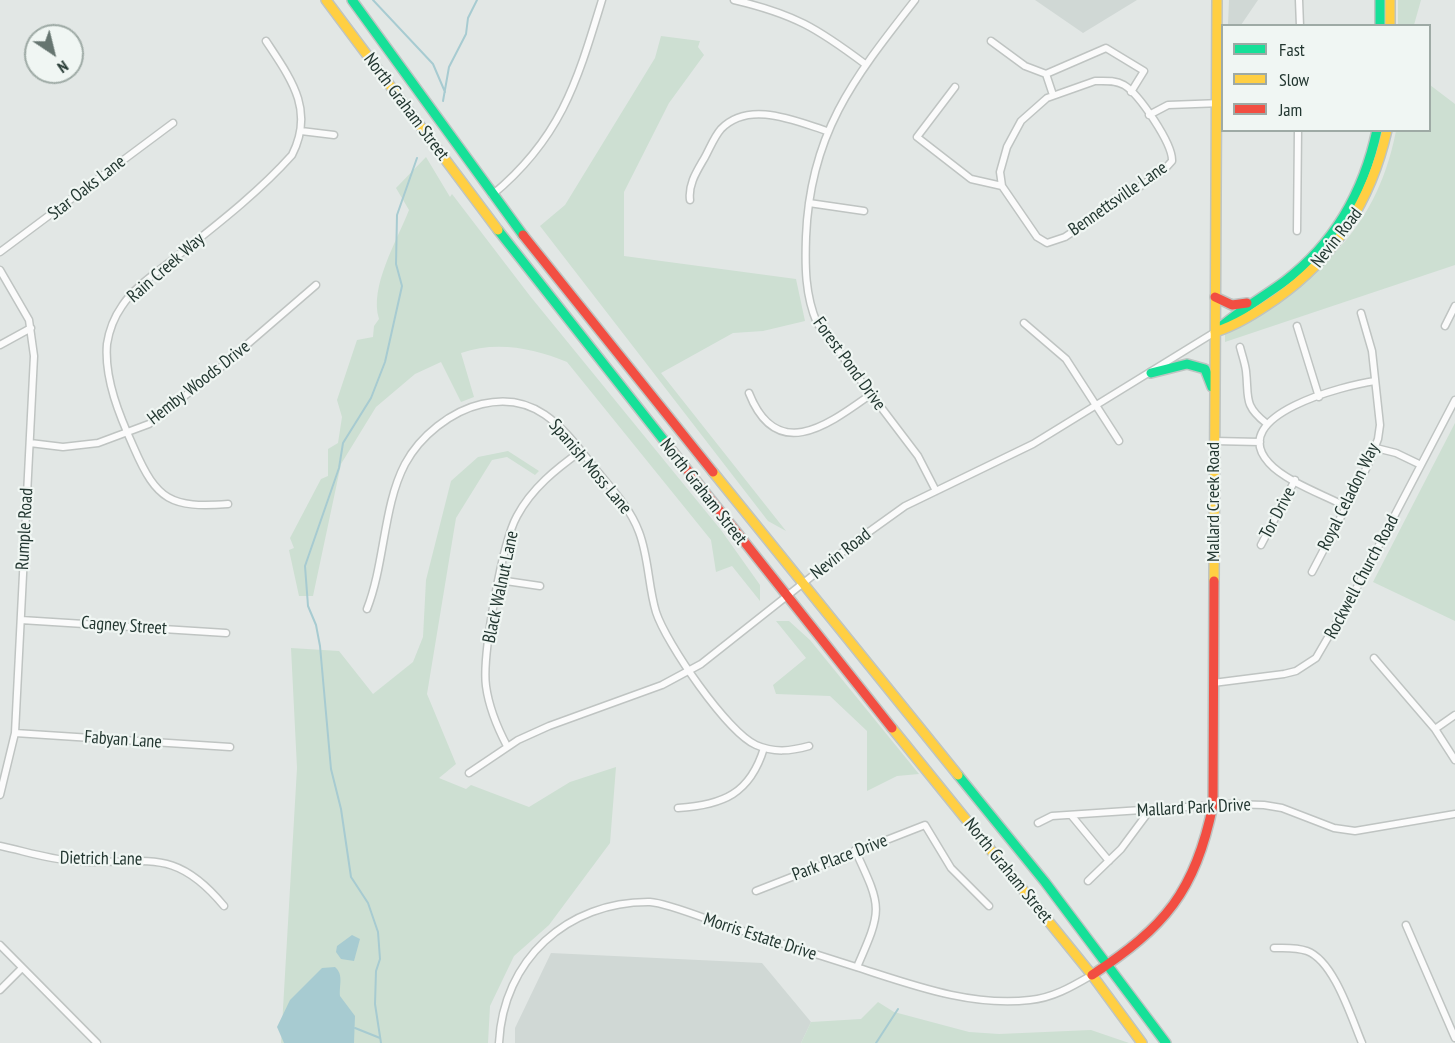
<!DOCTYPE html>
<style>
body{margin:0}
#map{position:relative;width:1455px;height:1043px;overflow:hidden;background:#e2e7e5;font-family:"PT Sans Narrow",sans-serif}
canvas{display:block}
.legend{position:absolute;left:1221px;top:24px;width:210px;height:108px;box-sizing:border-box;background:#f0f6f3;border:2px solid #9eaaa5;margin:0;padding:8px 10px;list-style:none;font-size:18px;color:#233731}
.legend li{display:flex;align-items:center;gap:12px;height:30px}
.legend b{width:30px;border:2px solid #9eaaa5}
.north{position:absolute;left:24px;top:24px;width:60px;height:60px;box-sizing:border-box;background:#f0f6f3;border:2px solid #9eaaa5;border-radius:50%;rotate:145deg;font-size:16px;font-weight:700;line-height:24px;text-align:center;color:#233731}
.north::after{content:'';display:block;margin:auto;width:21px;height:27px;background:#667570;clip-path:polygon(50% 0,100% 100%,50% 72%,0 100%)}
</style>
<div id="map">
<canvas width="1455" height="1043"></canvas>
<ul class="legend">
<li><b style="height:8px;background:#16e098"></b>Fast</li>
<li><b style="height:8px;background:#ffcf43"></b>Slow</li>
<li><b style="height:8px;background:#f24e42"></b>Jam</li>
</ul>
<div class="north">N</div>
</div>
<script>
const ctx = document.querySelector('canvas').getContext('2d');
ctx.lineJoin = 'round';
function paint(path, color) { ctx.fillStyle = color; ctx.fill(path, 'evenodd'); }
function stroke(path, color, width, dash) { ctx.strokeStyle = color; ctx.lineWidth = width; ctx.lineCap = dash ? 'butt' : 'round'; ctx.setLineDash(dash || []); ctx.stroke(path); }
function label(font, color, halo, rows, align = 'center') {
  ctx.font = font + ' "PT Sans Narrow",sans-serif'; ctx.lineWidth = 4.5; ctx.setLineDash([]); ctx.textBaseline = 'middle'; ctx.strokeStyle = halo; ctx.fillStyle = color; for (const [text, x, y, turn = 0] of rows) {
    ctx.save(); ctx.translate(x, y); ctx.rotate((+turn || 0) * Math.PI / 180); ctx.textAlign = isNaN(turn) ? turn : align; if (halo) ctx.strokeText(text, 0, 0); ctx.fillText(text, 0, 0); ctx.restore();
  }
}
const built = new Path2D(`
 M 1035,0 L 1137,0 L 1083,33 Z
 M 1229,0 L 1258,0 L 1241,25 L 1228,25 Z
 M 551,953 L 762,963 L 811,1022 L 801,1043 L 515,1043 L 515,1028 Z`);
const green = new Path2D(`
 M 1398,0 L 1421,0 L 1414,25 L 1398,25 Z
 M 661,36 L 700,41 L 698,47 L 704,55 L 669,103 L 624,192 L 624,256 L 796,279 L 805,321 L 763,331 L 733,333 L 661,373 L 786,531 L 768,521 L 540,226 L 565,205 L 655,58 Z
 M 1430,85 L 1455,104 L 1455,265 L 1225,342 L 1225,334 C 1312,281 1375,237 1396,131 L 1430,130 Z
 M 426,157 L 450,197 L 452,194 L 530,296 L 721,530 L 760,585 L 760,601 L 732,566 L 716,572 L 711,540 L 567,362 C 533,348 496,341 461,353 L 474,397 L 461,402 L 441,362 L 415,374 L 376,407 L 341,464 L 313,596 L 299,596 L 289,550 L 294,548 L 290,538 L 321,479 L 328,476 L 328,449 L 338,443 L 342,417 L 337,400 L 357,340 L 373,337 L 374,326 L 379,319 C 369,287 397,241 409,210 L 396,188 Z
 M 1455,423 L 1455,621 L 1373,582 Z
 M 508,451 L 539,471 L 535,475 L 507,457 L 492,460 L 456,518 L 427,694 L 456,764 L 439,778 L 466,789 L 471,785 L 529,807 L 570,782 L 616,767 L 610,843 L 549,925 L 514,956 L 490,1006 L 488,1043 L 281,1043 L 297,768 L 291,648 L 339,651 L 373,694 L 413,662 L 423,637 L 426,580 L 451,481 L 478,457 Z
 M 776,621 L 789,621 L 810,640 L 919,774 L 897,776 L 867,791 L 867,731 L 830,696 L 776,694 L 773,685 L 806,658 Z
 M 878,1002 L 894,1012 L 969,1032 L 999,1034 L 1091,1030 L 1129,1043 L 801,1043 L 811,1022 L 861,1019 Z`);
const water = new Path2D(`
 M 352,935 L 360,939 L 354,961 L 341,959 L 336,952 L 337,946 Z
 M 335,967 C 344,975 339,985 340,996 L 355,1016 L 354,1043 L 284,1043 L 277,1027 L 290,1000 L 322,968 Z`);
const stream = new Path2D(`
 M 373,0 L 433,64 L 445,92
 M 443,101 L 449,67 L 466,34 L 468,18 L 477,0
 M 355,1028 L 380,1038
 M 381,1043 L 375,1004 L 376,971 L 380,959 L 378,932 L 368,903 L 351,877 L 341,809 L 331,769 L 320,646 L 316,625 L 308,606 L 305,566 L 339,468 L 343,443 L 371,398 L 385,362 L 402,286 L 396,264 L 397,215 L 417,158
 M 876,1043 L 898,1009`);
const street = new Path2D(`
 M 734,0 C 794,14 817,28 865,64
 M 915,0 C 854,78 810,133 806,237 C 805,266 805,295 817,323 L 918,456 L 936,491
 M 1299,0 L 1300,26
 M 991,41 L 1025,66 L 1046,74
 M 1095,81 C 1105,81 1115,80 1124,85 C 1139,94 1173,144 1172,161 L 1163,171 L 1065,237 L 1047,243 L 1037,237 L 1002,186 L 1000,172 L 1007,147 L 1021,121 L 1047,98 Z
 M 955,87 L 917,137 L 971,179 L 1002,186
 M 1053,95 L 1046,74 L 1106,48 L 1144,71 L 1131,92
 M 1149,115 L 1168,105 L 1222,103
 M 301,131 L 334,135
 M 492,195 C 561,138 577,82 602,0
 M 690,200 C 688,184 697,171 705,157 C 710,148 714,137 721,129 C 749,100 795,121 827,131
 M 809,203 L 864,211
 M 1297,231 L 1298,130
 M 0,252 L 173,123
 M 0,270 L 29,320 L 34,356 L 15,733 L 0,795
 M 1024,323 L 1066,359 L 1119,441
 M 1297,326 L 1319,397
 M 1445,326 L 1455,306
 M 0,345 L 31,328
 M 1240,347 C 1242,355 1245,363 1246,371 C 1249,397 1243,405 1266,423
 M 749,393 C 777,464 829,424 870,395
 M 1214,441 L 1260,442
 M 30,443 L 63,447 L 98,443 L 149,424 L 214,373 L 316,285
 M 1376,448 L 1396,453 L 1421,465
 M 228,504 C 171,508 157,501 134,448 C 120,417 104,379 107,344 C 109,331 115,316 122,306 C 135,286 158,272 176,257 C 215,226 258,193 292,155 C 315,110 291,79 266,41
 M 1345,506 C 1324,495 1285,481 1269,463 C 1225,415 1346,385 1375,381
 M 1261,545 L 1295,480
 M 1312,572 L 1367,467 L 1378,439 L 1380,425 L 1372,351 L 1361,313
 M 499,580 L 540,586
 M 367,609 C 385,563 383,506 405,464 C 420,436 451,411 482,404 C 540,390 567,434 598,472 C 614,491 631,510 639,532 C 649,558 648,586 656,612 C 666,643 727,732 756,745 C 774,753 791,751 809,746
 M 21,620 L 226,633
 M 1374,658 L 1435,729 L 1455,760
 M 1213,683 L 1284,674 L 1296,671 L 1316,658 L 1355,591 L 1455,400
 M 1435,729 L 1455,715
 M 15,733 L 230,747
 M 507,746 C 497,727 489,708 486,686 C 482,656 502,543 517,516 C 532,488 556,469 581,451
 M 469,773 L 518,740 L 549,726 L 662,685 L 701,664 L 859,539 L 905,506 L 1033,444 L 1215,332
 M 678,808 C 723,805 750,794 764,748
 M 1071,815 L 1109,861
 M 1038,823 L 1052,816 L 1231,804 L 1264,805 L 1282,808 L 1334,828 L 1355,831 L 1455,814
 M 0,846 C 24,851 48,859 73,861 C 142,867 171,842 224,906
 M 855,850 C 882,908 883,908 857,967
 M 1088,881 L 1121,849 L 1150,810
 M 756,891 L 925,825 L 951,868 L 989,906
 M 1406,925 L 1455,1038
 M 0,945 L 97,1043
 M 1274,948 C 1285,948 1296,947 1307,951 C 1334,961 1351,1017 1362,1043
 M 0,990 L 21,969
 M 499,1043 C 503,960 567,901 650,902 C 667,903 706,919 724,925 C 767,939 810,952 853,966 C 910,984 969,1007 1030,1000 C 1053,998 1073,986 1092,975`);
const fast = new Path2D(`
 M 352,0 L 523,235
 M 1380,0 L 1380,26
 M 498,230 L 666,443
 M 1217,330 C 1238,311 1262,298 1285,281 C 1335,243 1364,191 1377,130
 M 1151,373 L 1187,364 L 1205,369 L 1212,387
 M 958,775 L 1045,882 L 1166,1043`);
const slow = new Path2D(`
 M 326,0 L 498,230
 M 1390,0 L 1390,26
 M 1215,332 C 1237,325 1257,312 1276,299 C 1336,257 1371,201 1387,130
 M 713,472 L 958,775
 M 1214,581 L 1217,0
 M 892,728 L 1092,975 L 1142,1043`);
const jam = new Path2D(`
 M 523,235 L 713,472
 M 1215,297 L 1232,305 L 1247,303
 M 666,443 L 892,728
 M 1092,975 C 1165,927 1195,892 1213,805 L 1214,581`);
const streetNames = [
 ["North Graham Street",406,107,53],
 ["Star Oaks Lane",87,188,-38],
 ["Bennettsville Lane",1118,199,-35],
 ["Nevin Road",1337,238,-52],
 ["Rain Creek Way",166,268,-41],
 ["Forest Pond Drive",849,364,54],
 ["Hemby Woods Drive",199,383,-38],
 ["Spanish Moss Lane",590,467,50],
 ["North Graham Street",703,492,52],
 ["Royal Celadon Way",1349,497,-64],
 ["Mallard Creek Road",1214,502,-90],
 ["Tor Drive",1278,513,-62],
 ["Rumple Road",25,529,-87],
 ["Nevin Road",841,554,-38],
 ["Rockwell Church Road",1362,577,-62],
 ["Black Walnut Lane",501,587,-78],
 ["Cagney Street",124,626,4],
 ["Fabyan Lane",123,740,4],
 ["Mallard Park Drive",1194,808,-3],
 ["Park Place Drive",840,858,-21],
 ["Dietrich Lane",101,859,1],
 ["North Graham Street",1008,871,51],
 ["Morris Estate Drive",760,937,18]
];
paint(built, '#d0d8d5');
paint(green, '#cddfd2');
paint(water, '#a7cbd1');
stroke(stream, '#a7cbd1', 2);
stroke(street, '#bfc4c2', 9);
stroke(fast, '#bec4c2', 12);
stroke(slow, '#bec4c2', 12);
stroke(jam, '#bec4c2', 12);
stroke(street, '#fbfbfb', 6);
stroke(fast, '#16e098', 9);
stroke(slow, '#ffcf43', 9);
stroke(jam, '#f24e42', 9);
label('18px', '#233731', '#f0f6f3', streetNames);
</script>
